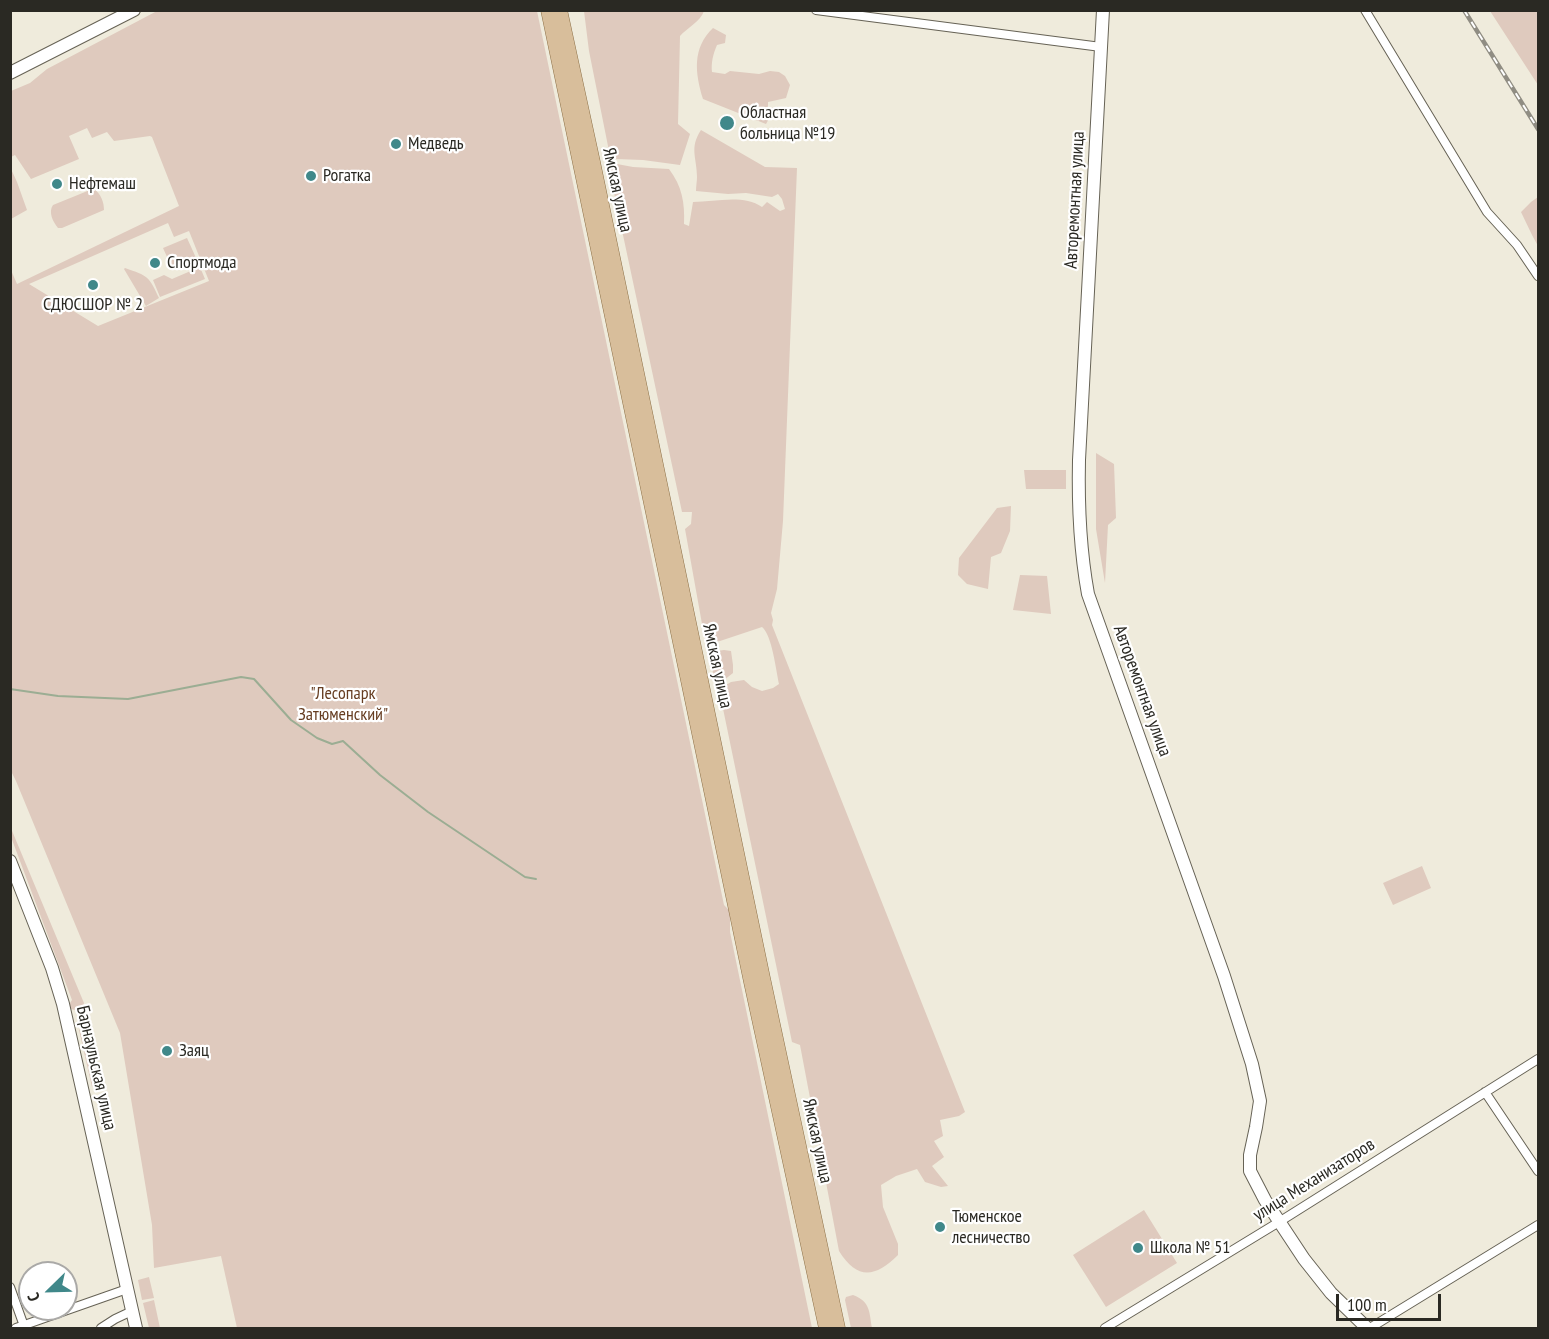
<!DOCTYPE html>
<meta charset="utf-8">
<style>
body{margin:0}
#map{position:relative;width:1549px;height:1339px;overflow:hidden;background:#efebdc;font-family:"PT Sans Narrow",sans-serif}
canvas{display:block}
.frame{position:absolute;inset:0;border:12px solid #2a2923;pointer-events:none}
.north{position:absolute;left:18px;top:1261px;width:60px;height:60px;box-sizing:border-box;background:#fff;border:2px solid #aaa9a7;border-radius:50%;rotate:247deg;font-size:16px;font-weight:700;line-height:24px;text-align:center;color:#2a2923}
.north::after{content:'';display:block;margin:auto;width:21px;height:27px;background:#40888a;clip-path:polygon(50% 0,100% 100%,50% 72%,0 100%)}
.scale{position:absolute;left:1336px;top:1294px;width:105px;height:27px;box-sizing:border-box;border:3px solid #2a2923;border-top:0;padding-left:8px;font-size:18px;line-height:21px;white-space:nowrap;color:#2a2923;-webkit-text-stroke:4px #fff;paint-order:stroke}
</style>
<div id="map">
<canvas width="1549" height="1339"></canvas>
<div class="frame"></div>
<div class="north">С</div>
<div class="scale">100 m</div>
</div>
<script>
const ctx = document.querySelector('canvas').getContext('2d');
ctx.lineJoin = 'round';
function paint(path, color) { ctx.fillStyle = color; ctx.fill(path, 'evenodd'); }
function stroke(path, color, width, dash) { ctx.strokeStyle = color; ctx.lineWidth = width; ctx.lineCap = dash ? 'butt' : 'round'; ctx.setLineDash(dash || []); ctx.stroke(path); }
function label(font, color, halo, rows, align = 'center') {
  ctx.font = font + ' "PT Sans Narrow",sans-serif'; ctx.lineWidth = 4.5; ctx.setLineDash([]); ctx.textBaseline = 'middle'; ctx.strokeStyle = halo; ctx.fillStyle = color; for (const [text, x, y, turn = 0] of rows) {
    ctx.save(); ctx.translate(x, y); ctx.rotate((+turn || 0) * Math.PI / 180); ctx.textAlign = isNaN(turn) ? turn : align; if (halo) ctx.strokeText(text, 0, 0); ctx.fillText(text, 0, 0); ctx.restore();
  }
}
const green = new Path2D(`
 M 157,11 L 537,11 L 724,905 L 730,911 L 730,932 L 812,1328 L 237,1328 L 221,1256 L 154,1268 L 152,1225 L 120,1033 L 16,781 L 11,771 L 10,268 L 17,284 L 179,206 L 152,137 L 150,136 L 114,141 L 107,132 L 92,138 L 87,128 L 69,136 L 79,159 L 31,179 L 15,155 L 11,157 L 11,91 L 30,83 L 47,69 ZM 168,223 L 174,237 L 189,231 L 209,281 L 98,326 L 29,284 Z
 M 584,11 L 704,11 C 701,21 687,28 680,36 L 678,124 L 690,134 L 680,165 L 643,160 L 616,159 L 610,156 L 589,51 Z
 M 1537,11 L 1538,13 L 1538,85 L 1490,11 Z
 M 713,28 L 726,35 L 725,43 L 717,45 C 713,54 711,63 712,72 L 725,74 L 730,71 L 759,74 L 770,71 L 779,72 L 785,76 L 790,85 L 786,98 L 768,102 L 768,109 L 771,115 L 766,124 L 703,99 C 695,73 692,48 713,28 Z
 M 701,130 L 765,167 L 797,168 L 783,521 L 777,589 L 771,613 L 773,620 L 772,625 L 965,1112 L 959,1116 L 940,1120 L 943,1136 L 934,1141 L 944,1157 L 932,1166 L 948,1186 L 941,1187 L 925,1182 L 917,1169 L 896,1176 L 881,1185 L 883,1207 L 898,1244 L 898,1255 C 875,1278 857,1280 839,1251 L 800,1045 L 792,1042 L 721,699 L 721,688 L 731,682 L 744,680 L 752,687 L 762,691 L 773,688 L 779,684 C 776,670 772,635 762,627 L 720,641 L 707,643 L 704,635 L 685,529 L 691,524 L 692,512 L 682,512 L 610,174 L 610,165 L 617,164 L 633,167 L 669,169 C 682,186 685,203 684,224 L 689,226 L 693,202 C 715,202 743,194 762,207 L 767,202 L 780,211 L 785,209 L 782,199 L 778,194 L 772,197 L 746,193 L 728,194 L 696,191 C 696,186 697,181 697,177 C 697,158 689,148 701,130 Z
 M 11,169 L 17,182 L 27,210 L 11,219 Z
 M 94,189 C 101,194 104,202 104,210 L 62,228 L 58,228 C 53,222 48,212 53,205 L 90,190 Z
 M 1538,197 L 1538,246 L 1532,235 L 1521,212 L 1531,202 Z
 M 187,238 L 197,260 L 173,270 L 163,248 Z
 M 200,267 L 205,279 L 160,297 L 153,280 L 164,275 L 172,279 Z
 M 125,268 C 148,276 149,276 159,298 L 146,306 L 124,269 Z
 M 1096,453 L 1114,464 L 1116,518 L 1108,525 L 1105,583 L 1096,529 Z
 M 1024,470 L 1066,470 L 1066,489 L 1026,489 Z
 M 1011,506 L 1010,531 L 1001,553 L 991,557 L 988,589 L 967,584 L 958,575 L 959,558 L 997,508 Z
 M 1020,575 L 1047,576 L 1051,614 L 1013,610 Z
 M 724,650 L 731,651 L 733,665 L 733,673 L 724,680 L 715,678 L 707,654 L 710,652 Z
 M 10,826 L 84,1003 L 83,1006 L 75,1010 L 71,1009 L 68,1006 L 72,1000 L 11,837 Z
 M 1422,866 L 1431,888 L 1393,905 L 1383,883 Z
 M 83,1028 C 95,1043 95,1063 98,1082 L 92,1087 L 79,1030 Z
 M 1144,1210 L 1177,1263 L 1106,1307 L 1073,1255 Z
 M 149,1277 L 154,1298 L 142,1300 L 138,1280 Z
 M 853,1295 C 871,1302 869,1312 872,1328 L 851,1328 L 845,1300 L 846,1297 Z
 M 154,1300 L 160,1328 L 149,1328 L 143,1303 Z`);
const stream = new Path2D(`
 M 10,689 L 58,696 L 128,699 L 241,677 L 254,679 L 291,720 L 317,738 L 332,744 L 343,741 L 380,775 L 428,812 L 525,877 L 536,879`);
const street = new Path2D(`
 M 816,10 L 1101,47
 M 1365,10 L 1487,212 L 1517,245 L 1538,276
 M 1485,1092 L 1538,1171
 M 10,1287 L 24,1326
 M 16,1328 L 127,1289
 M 101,1328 L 115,1319 L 132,1311
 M 1105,1328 L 1279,1222 L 1538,1059
 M 1370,1328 L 1538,1225`);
const secondary = new Path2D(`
 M 1103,10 L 1079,460 C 1078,505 1080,550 1088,594 L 1224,976 L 1252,1064 L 1260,1101 L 1256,1127 L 1250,1155 L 1250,1171 L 1265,1200 L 1304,1259 L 1331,1293 L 1367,1328
 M 10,73 L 134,10
 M 10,861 L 52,968 L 63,1004 L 136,1328`);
const primary = new Path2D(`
 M 548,10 L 751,982 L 826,1328
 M 560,10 L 593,162 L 763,978 L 838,1328`);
const rail = new Path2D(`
 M 1464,10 L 1538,129`);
const markers = [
 [727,123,8,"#40888a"],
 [396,144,6,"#40888a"],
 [311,176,6,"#40888a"],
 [57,184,6,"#40888a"],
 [155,263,6,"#40888a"],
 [93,285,6,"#40888a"],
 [167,1051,6,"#40888a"],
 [940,1227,6,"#40888a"],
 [1138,1248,6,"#40888a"]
];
const poiNames = [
 ["Областная",740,113],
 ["больница №19",740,134],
 ["Медведь",408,144],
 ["Рогатка",323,176],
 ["Нефтемаш",69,184],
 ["Спортмода",167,263],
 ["СДЮСШОР № 2",93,305,"center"],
 ["Заяц",179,1051],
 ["Тюменское",952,1217],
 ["лесничество",952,1238],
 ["Школа № 51",1150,1248]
];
const streetNames = [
 ["Ямская улица",617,190,78],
 ["Авторемонтная улица",1075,200,-87],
 ["Ямская улица",717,666,78],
 ["Авторемонтная улица",1142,691,70],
 ["Барнаульская улица",96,1068,77],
 ["Ямская улица",817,1141,78],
 ["улица Механизаторов",1314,1180,-32]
];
const parkNames = [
 ["\"Лесопарк",343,694],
 ["Затюменский\"",343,715]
];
paint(green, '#dfcabe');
stroke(stream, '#9bad93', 2);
stroke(street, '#666255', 10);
stroke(secondary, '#666255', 14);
stroke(primary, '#8a6e45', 15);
stroke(street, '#fff', 8);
stroke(secondary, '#fff', 12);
stroke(primary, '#d8be9b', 14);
stroke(rail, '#908d83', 4.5);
stroke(rail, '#fff', 2, [7]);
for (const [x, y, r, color] of markers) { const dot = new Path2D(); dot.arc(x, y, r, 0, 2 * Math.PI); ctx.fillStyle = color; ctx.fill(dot); stroke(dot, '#fff', 2); }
label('18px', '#2a2923', '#fff', poiNames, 'left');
label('18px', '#2a2923', '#fff', streetNames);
label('18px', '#663d21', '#fff', parkNames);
</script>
